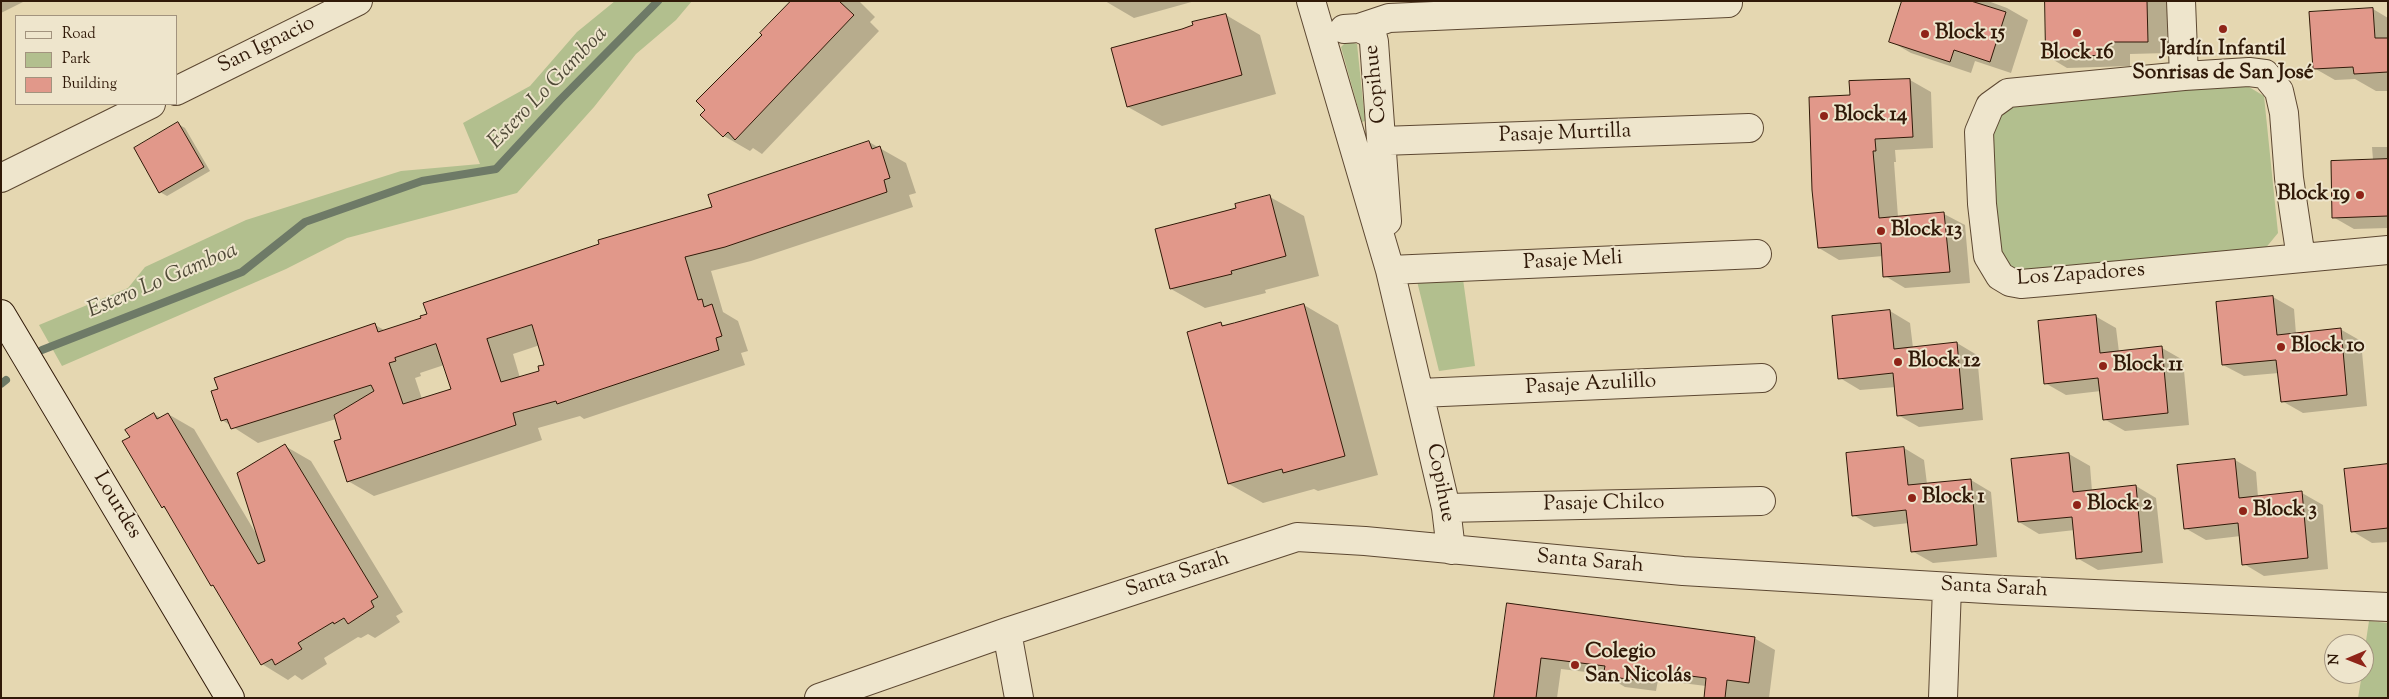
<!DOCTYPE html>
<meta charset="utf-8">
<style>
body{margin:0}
#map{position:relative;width:2389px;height:699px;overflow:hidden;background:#e5d7b1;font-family:"Sorts Mill Goudy",serif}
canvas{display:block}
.frame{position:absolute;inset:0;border:2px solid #301908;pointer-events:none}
.legend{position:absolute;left:15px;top:15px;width:162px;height:90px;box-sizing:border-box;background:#eee5cc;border:1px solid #a2937e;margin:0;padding:6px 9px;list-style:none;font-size:15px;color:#301908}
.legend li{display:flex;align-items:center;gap:10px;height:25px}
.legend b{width:25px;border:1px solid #a2937e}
.north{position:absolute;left:2324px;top:634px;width:50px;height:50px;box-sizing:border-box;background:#eee5cc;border:1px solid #a2937e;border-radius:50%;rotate:269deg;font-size:14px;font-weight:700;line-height:20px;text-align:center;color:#301908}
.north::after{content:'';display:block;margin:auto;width:18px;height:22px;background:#8f2418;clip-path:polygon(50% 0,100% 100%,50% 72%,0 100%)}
</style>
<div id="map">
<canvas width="2389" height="699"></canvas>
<div class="frame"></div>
<ul class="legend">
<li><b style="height:6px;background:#eee5cc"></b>Road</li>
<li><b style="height:14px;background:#b2bf8e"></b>Park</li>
<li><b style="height:14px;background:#e1988a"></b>Building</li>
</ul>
<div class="north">N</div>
</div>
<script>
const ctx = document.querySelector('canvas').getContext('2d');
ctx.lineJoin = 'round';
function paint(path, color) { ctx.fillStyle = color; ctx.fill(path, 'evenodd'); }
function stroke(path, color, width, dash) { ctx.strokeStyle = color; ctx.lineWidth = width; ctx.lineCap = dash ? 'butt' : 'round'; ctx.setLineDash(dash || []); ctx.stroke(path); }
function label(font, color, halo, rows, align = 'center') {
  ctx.font = font + ' "Sorts Mill Goudy",serif'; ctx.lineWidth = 4; ctx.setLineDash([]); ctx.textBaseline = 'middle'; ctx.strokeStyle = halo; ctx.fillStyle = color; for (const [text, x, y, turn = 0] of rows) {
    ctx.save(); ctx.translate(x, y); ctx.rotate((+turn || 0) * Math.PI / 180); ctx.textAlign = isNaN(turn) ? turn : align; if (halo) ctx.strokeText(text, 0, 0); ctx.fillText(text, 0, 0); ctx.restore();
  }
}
const green = new Path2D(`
 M 615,1 L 692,1 L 676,20 L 636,54 L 594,107 L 517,193 L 347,238 L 286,269 L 62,366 L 39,325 L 128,288 L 145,267 L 246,220 L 401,171 L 480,164 L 463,123 L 530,86 L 577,32 Z
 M 1347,41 L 1357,44 L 1365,121 L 1362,122 L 1341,47 Z
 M 2244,84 L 2264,96 L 2278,233 L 2264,250 L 2018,274 L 2000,258 L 1990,123 L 2014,105 Z
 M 1463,279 L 1475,366 L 1439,371 L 1417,281 Z
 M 2369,621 L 2388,623 L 2388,698 L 2358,698 L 2362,674 L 2364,674 L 2364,654 Z`);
const shadow = new Path2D(`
 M 1,1 L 25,1 L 1,13 Z
 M 793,1 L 859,1 L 875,17 L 870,22 L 879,31 L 762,154 L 753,148 L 750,151 L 724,136 L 707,110 L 698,101 Z
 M 1105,1 L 1195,1 L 1134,18 Z
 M 1946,1 L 1988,1 L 2007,8 L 2028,20 L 2011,73 L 1975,61 L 1971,73 L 1911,53 L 1890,41 Z
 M 2046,1 L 2167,1 L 2168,53 L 2130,54 L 2130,66 L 2067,68 L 2047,56 Z
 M 2373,9 L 2388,18 L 2388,91 L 2376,91 L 2355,79 L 2335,80 L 2314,68 Z
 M 1226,15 L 1260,35 L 1276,94 L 1162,126 L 1128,107 L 1182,31 Z
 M 1910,80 L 1931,92 L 1933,148 L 1895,150 L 1896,162 L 1894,162 L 1898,217 L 1944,214 L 1965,225 L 1970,283 L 1905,288 L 1885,276 L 1883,256 L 1839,260 L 1819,248 L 1851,96 L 1850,83 Z
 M 178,124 L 185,128 L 210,171 L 167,196 L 160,192 Z
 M 869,142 L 906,163 L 916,193 L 909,195 L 913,207 L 751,261 L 711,271 L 723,312 L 738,321 L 748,351 L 741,353 L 745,365 L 584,419 L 580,416 L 538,428 L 542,440 L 374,496 L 348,481 L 343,440 L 336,419 L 258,443 L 222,420 L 375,325 L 386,331 L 422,319 L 713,207 ZM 540,345 L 546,365 L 541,372 L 520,378 L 513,354 ZM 444,365 L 452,390 L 422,399 L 415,378 L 421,376 L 420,373 Z
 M 2372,147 L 2388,147 L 2388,228 L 2354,229 L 2333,217 L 2373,160 Z
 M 1270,197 L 1304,216 L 1319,276 L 1265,290 L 1266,293 L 1205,308 L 1171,289 L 1226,212 Z
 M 2273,297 L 2294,309 L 2296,334 L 2340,329 L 2361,341 L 2367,406 L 2303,413 L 2282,401 L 2279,373 L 2244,376 L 2223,365 Z
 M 1304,305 L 1338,325 L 1378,475 L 1318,491 L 1314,489 L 1263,503 L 1229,484 L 1221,324 L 1225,326 Z
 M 1890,311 L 1910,323 L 1913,348 L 1957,343 L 1977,355 L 1983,420 L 1919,427 L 1898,415 L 1896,387 L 1860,390 L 1840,378 Z
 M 2095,316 L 2116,328 L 2119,352 L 2162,348 L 2183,360 L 2189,425 L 2125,431 L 2104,419 L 2101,391 L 2066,395 L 2045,383 Z
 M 154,414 L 161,418 L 168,414 L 194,429 L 258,537 L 285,446 L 311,461 L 403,612 L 396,616 L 400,622 L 375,638 L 368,634 L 361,638 L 358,637 L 324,658 L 327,664 L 302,680 L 295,675 L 288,680 L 262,664 L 167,510 L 162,507 L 131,437 Z
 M 1904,448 L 1924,460 L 1927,484 L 1971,480 L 1991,492 L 1997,557 L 1933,563 L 1912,551 L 1909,523 L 1874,527 L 1853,515 Z
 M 2069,454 L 2090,466 L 2092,491 L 2136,486 L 2156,498 L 2163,563 L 2098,570 L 2077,558 L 2075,530 L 2039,534 L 2019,522 Z
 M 2235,460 L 2256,472 L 2258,497 L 2302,493 L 2323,505 L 2328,569 L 2264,576 L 2244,564 L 2241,536 L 2206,540 L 2185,528 Z
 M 2388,465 L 2388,542 L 2372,543 L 2352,531 Z
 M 1508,605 L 1754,638 L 1775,650 L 1769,698 L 1705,698 L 1706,686 L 1658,680 L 1656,691 L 1625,687 L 1603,674 L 1561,669 L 1557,698 L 1495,698 Z`);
const stream = new Path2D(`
 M 42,350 L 242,272 L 305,222 L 422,181 L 496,169 L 560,100 L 658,1
 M 1,384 L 6,380`);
const building = new Path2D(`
 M 791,1 L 839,1 L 854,15 L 735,140 L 728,132 L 723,137 L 700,115 L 705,110 L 696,101 L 762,35 L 760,33 Z
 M 1902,1 L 1971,1 L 2006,12 L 1990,62 L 1954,50 L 1950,62 L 1889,42 Z
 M 2045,1 L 2147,1 L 2148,42 L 2110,42 L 2110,55 L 2046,57 Z
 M 2373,8 L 2375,38 L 2388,38 L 2388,72 L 2354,74 L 2353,67 L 2313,69 L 2309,12 Z
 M 1226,14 L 1242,75 L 1127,107 L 1111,48 L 1182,29 L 1193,25 L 1192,22 Z
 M 1910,79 L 1913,137 L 1875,139 L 1876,151 L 1873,151 L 1879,218 L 1944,212 L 1950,272 L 1883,277 L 1881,243 L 1818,248 L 1812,190 L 1809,97 L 1850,95 L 1849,81 Z
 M 178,122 L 204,167 L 159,193 L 134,148 Z
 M 869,141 L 872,149 L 880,146 L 890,178 L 884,180 L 887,192 L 725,247 L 685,257 L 698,300 L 702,299 L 704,307 L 712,304 L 722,336 L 716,338 L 719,350 L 557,404 L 556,401 L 513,413 L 516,425 L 347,482 L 334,441 L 341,439 L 334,415 L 374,391 L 371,385 L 231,429 L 227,419 L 221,421 L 211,391 L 218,389 L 214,378 L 375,323 L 378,332 L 421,318 L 420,316 L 427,314 L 423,303 L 599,244 L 598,240 L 712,207 L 708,195 ZM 532,325 L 544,365 L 538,366 L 539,371 L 501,382 L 487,339 ZM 436,344 L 451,389 L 403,404 L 389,363 L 396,361 L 395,358 Z
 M 2388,159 L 2388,216 L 2332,218 L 2331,161 Z
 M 1270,195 L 1286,256 L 1231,271 L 1232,274 L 1170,289 L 1155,229 L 1225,211 L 1236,208 L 1235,204 Z
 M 2273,296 L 2277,335 L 2341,328 L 2347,395 L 2281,402 L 2276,360 L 2222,365 L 2216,302 Z
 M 1304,304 L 1345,456 L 1283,473 L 1282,469 L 1228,484 L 1187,332 L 1221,322 L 1222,326 L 1234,323 Z
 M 1890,310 L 1894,349 L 1957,342 L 1963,409 L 1897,416 L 1893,373 L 1838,379 L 1832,316 Z
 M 2096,315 L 2100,353 L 2162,346 L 2168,413 L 2103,420 L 2098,378 L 2044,384 L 2038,321 Z
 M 154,413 L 157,419 L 168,413 L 258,564 L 265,561 L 237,473 L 285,444 L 378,597 L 371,601 L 374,607 L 348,624 L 344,618 L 334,624 L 333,622 L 298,643 L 302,649 L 275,665 L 272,659 L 261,665 L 213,585 L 211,586 L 164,506 L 162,508 L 122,441 L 130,437 L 125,430 Z
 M 1904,447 L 1908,485 L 1971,479 L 1977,545 L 1911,552 L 1906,510 L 1852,516 L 1846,453 Z
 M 2069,453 L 2073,492 L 2136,485 L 2142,552 L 2076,559 L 2072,517 L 2018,522 L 2011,459 Z
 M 2235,459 L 2239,498 L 2302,491 L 2308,558 L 2242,565 L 2238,523 L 2184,529 L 2177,465 Z
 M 2388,464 L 2388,528 L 2351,532 L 2344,469 Z
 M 1507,603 L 1755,637 L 1749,683 L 1727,680 L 1725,698 L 1704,698 L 1706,678 L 1637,669 L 1636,680 L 1603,676 L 1605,666 L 1541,658 L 1536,698 L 1494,698 Z`);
const minor = new Path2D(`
 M 1311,1 L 1390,270 L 1446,508 L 1451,550
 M 2181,1 L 2184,76
 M 1359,28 L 1389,18 L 1728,3
 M 1344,29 L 1359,28 L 1372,34 L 1374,42 L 1387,221
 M 176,91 L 358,1
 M 1382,141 L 1749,128
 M 1,178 L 151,104
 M 2301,258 L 2289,178 L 2284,113 L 2279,91 L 2265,74 L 2249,72 L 2184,76 L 2008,93 L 1990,106 L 1979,132 L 1982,204 L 1988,256 L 2000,276 L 2010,282 L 2021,284 L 2067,280 L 2388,250
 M 1390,270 L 1757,254
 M 1420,393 L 1762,378
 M 1446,508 L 1761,501
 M 1007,632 L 1019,698
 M 819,698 L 1007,632 L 1297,537 L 1365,541 L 1683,571 L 2003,590 L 2388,607
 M 1943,698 L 1947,587`);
const secondary = new Path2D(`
 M 1,314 L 230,698`);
const markers = [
 [2223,29,5,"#8f2418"],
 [2077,33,5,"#8f2418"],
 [1925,34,5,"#8f2418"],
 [1824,116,5,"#8f2418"],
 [2360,195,5,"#8f2418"],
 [1881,231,5,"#8f2418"],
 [2281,347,5,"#8f2418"],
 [1898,362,5,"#8f2418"],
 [2103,366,5,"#8f2418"],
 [1912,498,5,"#8f2418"],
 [2077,505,5,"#8f2418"],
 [2243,511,5,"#8f2418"],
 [1575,665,5,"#8f2418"]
];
const poiNames = [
 ["Block 15",1935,34],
 ["Jardín Infantil",2223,50,"center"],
 ["Sonrisas de San José",2223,74,"center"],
 ["Block 16",2077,54,"center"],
 ["Block 14",1834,116],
 ["Block 19",2350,195,"right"],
 ["Block 13",1891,231],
 ["Block 10",2291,347],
 ["Block 12",1908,362],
 ["Block 11",2113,366],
 ["Block 1",1922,498],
 ["Block 2",2087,505],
 ["Block 3",2253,511],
 ["Colegio",1585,653],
 ["San Nicolás",1585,677]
];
const streetNames = [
 ["San Ignacio",267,46,-26],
 ["Copihue",1377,84,-96],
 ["Pasaje Murtilla",1565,135,-2],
 ["Pasaje Meli",1573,262,-3],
 ["Los Zapadores",2081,276,-4],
 ["Pasaje Azulillo",1591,386,-3],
 ["Copihue",1439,483,79],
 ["Pasaje Chilco",1604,505,-1],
 ["Lourdes",116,506,59],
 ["Santa Sarah",1590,563,5],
 ["Santa Sarah",1178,576,-18],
 ["Santa Sarah",1994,589,3]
];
const waterNames = [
 ["Estero Lo Gamboa",549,89,-46],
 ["Estero Lo Gamboa",163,282,-23]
];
paint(green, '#b2bf8e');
paint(shadow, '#0003');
stroke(stream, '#6e7a67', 8);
paint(building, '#e1988a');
stroke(building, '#301908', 1);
stroke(minor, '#5d4832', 30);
stroke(secondary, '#301908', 30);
stroke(minor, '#eee5cc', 28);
stroke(secondary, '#eee5cc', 28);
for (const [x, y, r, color] of markers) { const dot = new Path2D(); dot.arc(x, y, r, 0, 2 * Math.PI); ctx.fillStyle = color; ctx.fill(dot); stroke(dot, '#eee5cc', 2); }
label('bold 21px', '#301908', '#eee5cc', poiNames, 'left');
label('21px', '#301908', '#eee5cc', streetNames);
label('italic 22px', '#4f4937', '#eee5cc', waterNames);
</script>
